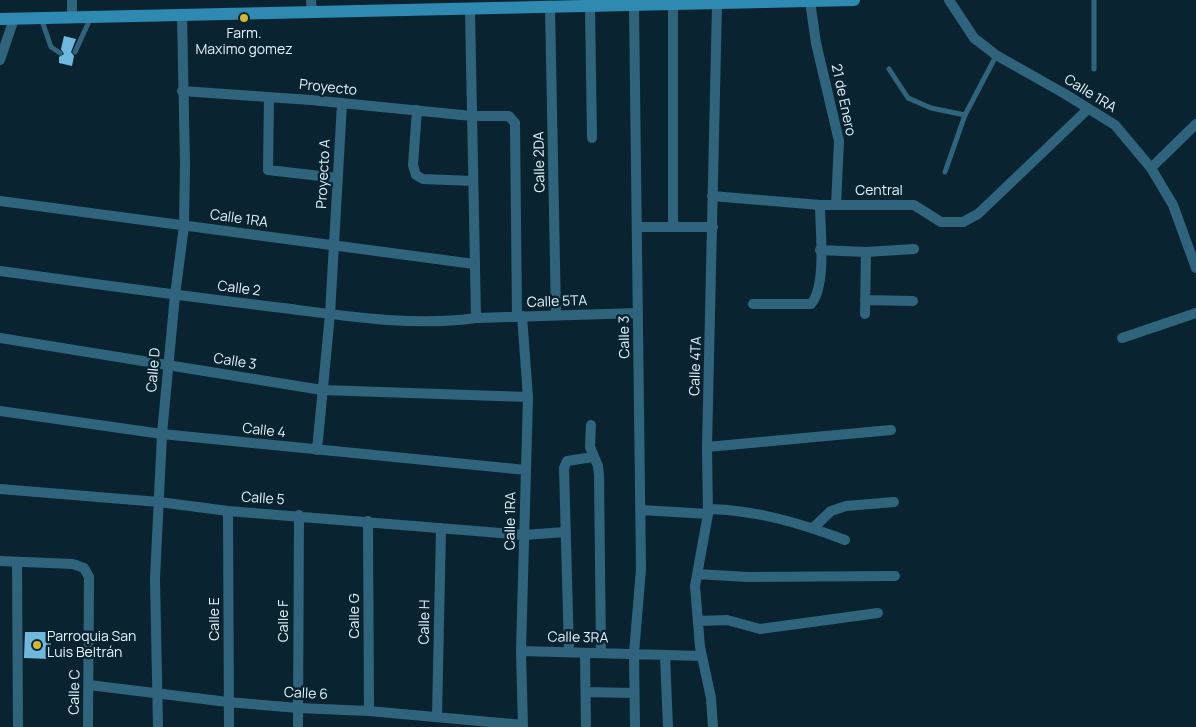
<!DOCTYPE html>
<meta charset="utf-8">
<style>
body{margin:0}
canvas{display:block;background:#092430}
</style>
<canvas width="1196" height="727"></canvas>
<script>
const ctx = document.querySelector('canvas').getContext('2d');
ctx.lineJoin = 'round';
function paint(path, color) { ctx.fillStyle = color; ctx.fill(path, 'evenodd'); }
function stroke(path, color, width, dash) { ctx.strokeStyle = color; ctx.lineWidth = width; ctx.lineCap = dash ? 'butt' : 'round'; ctx.setLineDash(dash || []); ctx.stroke(path); }
function label(font, color, halo, rows, align = 'center') {
  ctx.font = font + ' Manrope,sans-serif'; ctx.lineWidth = 5; ctx.setLineDash([]); ctx.textBaseline = 'middle'; ctx.strokeStyle = halo; ctx.fillStyle = color; for (const [text, x, y, turn = 0] of rows) {
    ctx.save(); ctx.translate(x, y); ctx.rotate((+turn || 0) * Math.PI / 180); ctx.textAlign = isNaN(turn) ? turn : align; if (halo) ctx.strokeText(text, 0, 0); ctx.fillText(text, 0, 0); ctx.restore();
  }
}
const building = new Path2D(`
 M 64,36 L 76,39 L 71,52 L 74,56 L 72,66 L 59,63 L 59,57 L 64,54 L 61,49 Z
 M 25,632 L 51,632 L 50,659 L 24,658 Z`);
const lane = new Path2D(`
 M 1094,0 L 1094,69
 M 41,18 L 51,47 L 60,53
 M 75,52 L 91,17
 M 889,69 L 908,98 L 931,108 L 965,115
 M 945,172 L 965,115 L 996,56`);
const street = new Path2D(`
 M 72,0 L 72,17
 M 311,0 L 312,11
 M 949,0 L 974,38 L 996,55 L 1065,94 L 1115,125 L 1151,168 L 1173,205 L 1196,268
 M 810,1 L 816,43 L 839,141 L 836,205
 M 673,5 L 673,227
 M 634,6 L 641,569 L 634,653 L 635,727
 M 590,7 L 592,138
 M 550,8 L 556,315
 M 470,10 L 476,318
 M 0,60 L 14,19
 M 182,91 L 311,100 L 472,116 L 509,116 L 515,123 L 517,317
 M 269,97 L 268,170 L 338,178
 M 417,110 L 413,165 L 416,175 L 423,179 L 473,181
 M 1151,168 L 1196,124
 M 712,196 L 820,205 L 914,205 L 941,222 L 963,222 L 978,214 L 1088,109
 M 0,201 L 474,264
 M 637,227 L 713,227
 M 820,250 L 866,252 L 865,314
 M 866,252 L 914,249
 M 0,271 C 94,284 189,297 283,308 C 347,316 412,327 476,318 L 638,313
 M 865,300 L 913,301
 M 753,304 L 811,304 C 827,286 820,230 820,205
 M 522,316 L 528,397 L 521,651 L 523,727
 M 0,338 L 322,390 L 528,397
 M 1122,338 L 1196,313
 M 0,411 L 162,434 L 526,470
 M 591,425 L 590,447 L 598,466 L 599,475 L 601,653
 M 707,447 L 891,430
 M 317,450 L 330,314 L 342,104
 M 0,489 L 159,502 L 228,511 L 525,535 L 564,532
 M 708,509 C 756,510 800,523 845,540
 M 641,510 L 708,514
 M 228,511 L 229,727
 M 368,521 L 369,711
 M 813,528 L 831,511 L 846,506 L 894,502
 M 0,561 L 73,564 L 84,568 L 89,577 L 88,727
 M 17,563 L 18,727
 M 697,574 L 747,577 L 895,576
 M 698,621 L 727,620 L 760,629 L 878,613
 M 521,651 L 702,656
 M 569,652 L 564,468 L 567,461 L 593,457
 M 585,653 L 586,727
 M 665,656 L 668,727
 M 89,685 L 228,702 L 298,708 L 369,711 L 523,725
 M 586,692 L 633,693
 M 437,717 L 441,528
 M 158,727 L 155,579 L 162,434 L 175,295 L 184,226 L 185,164 L 182,15
 M 298,727 L 299,515
 M 713,727 L 711,698 L 700,647 L 695,586 L 708,514 L 707,447 L 717,4`);
const secondary = new Path2D(`
 M 0,19 L 854,0`);
const markers = [
 [244,18,5,"#d4b635"],
 [37,645,5,"#d4b635"]
];
const poiNames = [
 ["Farm.",244,34],
 ["Maximo gomez",244,50],
 ["Parroquia San",47,637,"left"],
 ["Luis Beltrán",47,653,"left"]
];
const streetNames = [
 ["Proyecto",328,88,6],
 ["Calle 1RA",1090,94,32],
 ["21 de Enero",843,100,78],
 ["Calle 2DA",540,162,-91],
 ["Proyecto A",324,174,-87],
 ["Central",879,191],
 ["Calle 1RA",239,219,8],
 ["Calle 2",239,289,7],
 ["Calle 5TA",557,302,-2],
 ["Calle 3",625,337,-91],
 ["Calle 3",235,362,9],
 ["Calle 4TA",696,366,-88],
 ["Calle D",154,370,-85],
 ["Calle 4",264,431,6],
 ["Calle 5",263,499,4],
 ["Calle 1RA",511,521,-89],
 ["Calle G",355,616,-90],
 ["Calle E",215,619,-90],
 ["Calle F",284,621,-90],
 ["Calle H",425,622,-89],
 ["Calle 3RA",578,638,1],
 ["Calle C",75,692,-89],
 ["Calle 6",306,694,3]
];
paint(building, '#6eb9dd');
stroke(lane, '#30647c', 5);
stroke(street, '#30647c', 10);
stroke(secondary, '#2e8ab1', 12);
for (const [x, y, r, color] of markers) { const dot = new Path2D(); dot.arc(x, y, r, 0, 2 * Math.PI); ctx.fillStyle = color; ctx.fill(dot); stroke(dot, '#092430', 2); }
label('14px', '#e4f4fc', '#092430', poiNames);
label('14px', '#e4f4fc', '#092430', streetNames);
</script>
